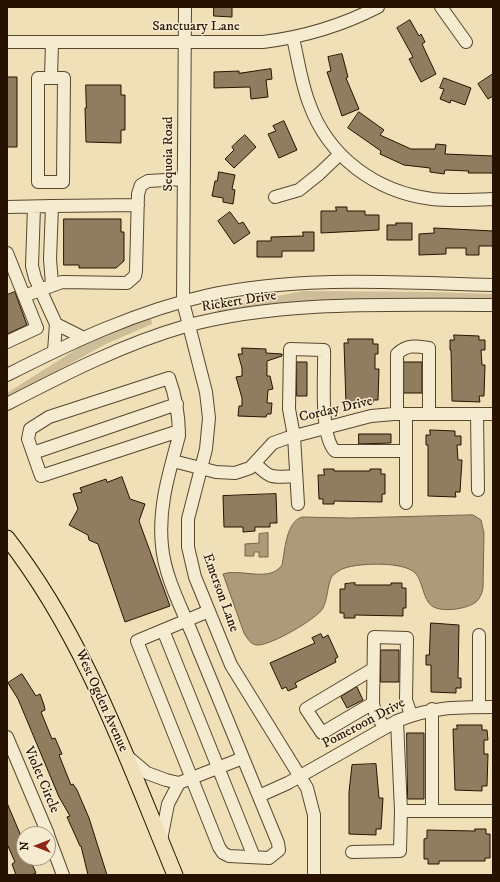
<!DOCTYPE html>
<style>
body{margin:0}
#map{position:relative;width:500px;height:882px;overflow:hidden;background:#f0e0b8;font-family:"IM FELL DW Pica",serif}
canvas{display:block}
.frame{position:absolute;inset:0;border:8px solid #271200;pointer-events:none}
.north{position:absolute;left:16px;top:826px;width:40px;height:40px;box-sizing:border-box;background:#f5ebd1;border:1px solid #a3947d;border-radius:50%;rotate:270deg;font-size:11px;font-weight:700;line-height:16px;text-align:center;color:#271200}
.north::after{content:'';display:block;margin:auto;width:14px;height:18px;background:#8f2418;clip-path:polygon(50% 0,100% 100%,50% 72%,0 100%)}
</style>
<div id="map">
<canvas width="500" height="882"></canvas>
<div class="frame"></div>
<div class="north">N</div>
</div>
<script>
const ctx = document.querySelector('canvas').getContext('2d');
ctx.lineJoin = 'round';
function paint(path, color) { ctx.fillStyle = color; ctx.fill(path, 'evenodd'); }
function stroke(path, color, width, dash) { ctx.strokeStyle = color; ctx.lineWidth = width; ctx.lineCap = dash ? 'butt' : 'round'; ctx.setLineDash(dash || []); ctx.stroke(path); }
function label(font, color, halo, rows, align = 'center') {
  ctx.font = font + ' "IM FELL DW Pica",serif'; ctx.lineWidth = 3; ctx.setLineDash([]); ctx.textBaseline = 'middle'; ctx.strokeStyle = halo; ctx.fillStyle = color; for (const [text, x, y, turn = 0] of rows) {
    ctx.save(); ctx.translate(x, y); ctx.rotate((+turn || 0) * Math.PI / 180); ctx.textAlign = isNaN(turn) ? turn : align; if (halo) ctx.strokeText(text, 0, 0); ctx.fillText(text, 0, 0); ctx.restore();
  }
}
const green = new Path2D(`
 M 303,291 L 431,292 L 493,294 L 493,299 L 336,302 L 218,313 L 217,308 Z
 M 151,318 L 152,324 L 106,344 L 7,398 L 7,393 L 94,338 Z`);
const water = new Path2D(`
 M 473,515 L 481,520 L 484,533 L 483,588 C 482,594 480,598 476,602 C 467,609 442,613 432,606 C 423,600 423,582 416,574 C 406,561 359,563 345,568 C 340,569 336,573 332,576 C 327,586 328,598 323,608 C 317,619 270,646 257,645 C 251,645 247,638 244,633 L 223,574 C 240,568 270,583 282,565 C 285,550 286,522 302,517 L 351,518 Z
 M 268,533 L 268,557 L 259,557 L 259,552 L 254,552 L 254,556 L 245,556 L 245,544 L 259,543 L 259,534 Z`);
const building = new Path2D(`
 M 214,7 L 232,7 L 232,17 L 214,16 Z
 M 410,20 L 419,36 L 421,34 L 425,42 L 422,44 L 436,74 L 421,82 L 409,59 L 413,57 L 397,28 Z
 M 342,54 L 348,77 L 346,78 L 359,109 L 342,116 L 327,72 L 331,71 L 328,57 Z
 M 271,69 L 272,79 L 266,80 L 268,97 L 251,99 L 250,87 L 214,88 L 214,72 L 239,71 L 239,73 Z
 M 493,74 L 493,96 L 488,99 L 478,84 Z
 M 7,77 L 17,77 L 17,147 L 7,147 Z
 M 444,78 L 471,88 L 465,105 L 451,100 L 450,103 L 440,99 L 444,89 L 440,88 Z
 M 86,85 L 121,85 L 121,95 L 125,95 L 125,130 L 121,130 L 121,143 L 86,142 L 85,108 L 86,108 Z
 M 359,112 L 384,130 L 380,135 L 411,149 L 435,149 L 436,144 L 446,145 L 445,154 L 493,156 L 493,173 L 468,173 L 469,171 L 445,170 L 444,174 L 430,172 L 430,168 L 404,165 L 380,154 L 381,151 L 348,128 Z
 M 284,121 L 297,150 L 279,158 L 268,134 L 276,131 L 273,126 Z
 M 245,135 L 256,147 L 234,168 L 225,159 L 234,150 L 232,147 Z
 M 219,172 L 235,175 L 232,189 L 235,190 L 233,204 L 223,202 L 223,198 L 212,196 L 215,181 L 217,181 Z
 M 336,207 L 347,207 L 347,211 L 365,211 L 365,215 L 379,215 L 379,230 L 321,233 L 321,211 L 336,211 Z
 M 230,212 L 239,224 L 243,222 L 250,233 L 234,244 L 218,221 Z
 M 64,219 L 121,219 L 121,232 L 124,232 L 124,261 L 116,268 L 79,268 L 79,265 L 64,265 Z
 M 396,223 L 412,223 L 412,240 L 387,240 L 387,225 L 396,225 Z
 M 434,228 L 493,231 L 493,246 L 479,246 L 479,255 L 466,255 L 466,248 L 446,248 L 446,254 L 419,255 L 419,234 L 434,233 Z
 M 303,232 L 314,232 L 314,251 L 282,251 L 282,257 L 257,257 L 257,241 L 271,241 L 271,237 L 303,236 Z
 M 15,292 L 27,325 L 7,334 L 7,295 Z
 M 454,335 L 479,336 L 479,340 L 485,340 L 485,350 L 481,350 L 482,365 L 485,365 L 484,396 L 479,396 L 480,402 L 452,401 L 451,350 L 450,350 L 450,340 L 454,340 Z
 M 348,339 L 373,339 L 373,344 L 378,344 L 378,354 L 375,354 L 375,369 L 379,369 L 378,400 L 373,400 L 373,405 L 346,404 L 344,343 L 348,343 Z
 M 242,348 L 266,349 L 266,353 L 282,354 L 282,356 L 267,361 L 267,376 L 270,376 L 273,389 L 268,390 L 267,403 L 272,403 L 271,414 L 267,414 L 266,417 L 238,416 L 239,406 L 242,406 L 242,398 L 236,377 L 242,376 L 242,368 L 238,354 L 242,354 Z
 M 297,362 L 307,362 L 307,396 L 297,396 Z
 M 404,362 L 422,362 L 422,393 L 404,393 Z
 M 430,430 L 455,431 L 455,436 L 461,436 L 461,445 L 457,445 L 458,460 L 462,460 L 460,492 L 455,492 L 456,497 L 428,496 L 428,445 L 426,445 L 426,435 L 430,435 Z
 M 359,434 L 391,434 L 391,443 L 359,444 Z
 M 324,469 L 334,469 L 334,471 L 370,471 L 370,469 L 381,469 L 381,474 L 385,474 L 385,494 L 382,494 L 382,502 L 334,501 L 334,504 L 323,504 L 323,499 L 319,499 L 318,475 L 324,475 Z
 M 122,477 L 130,499 L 145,504 L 139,521 L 170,606 L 125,622 L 98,544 L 89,540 L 88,535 L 69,525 L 78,509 L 73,494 L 82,492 L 80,488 L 106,479 L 107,482 Z
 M 276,494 L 277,523 L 270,523 L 270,527 L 255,527 L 255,531 L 243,532 L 243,527 L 224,527 L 223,496 Z
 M 355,583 L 355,585 L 391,585 L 391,583 L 402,583 L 402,588 L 406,588 L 406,608 L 403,608 L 403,616 L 355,615 L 355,618 L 344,618 L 344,613 L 340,613 L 340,589 L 345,589 L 345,584 Z
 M 431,623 L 459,625 L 458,678 L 461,678 L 461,688 L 456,688 L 456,693 L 431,692 L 431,665 L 426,665 L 426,655 L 429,655 Z
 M 321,634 L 323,638 L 328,635 L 338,657 L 335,659 L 336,662 L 295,683 L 297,687 L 288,691 L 286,687 L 282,689 L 270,663 L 315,643 L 312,638 Z
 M 381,650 L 399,650 L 399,682 L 381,682 Z
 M 22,674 L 36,696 L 40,694 L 44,705 L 45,710 L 41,712 L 52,739 L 55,738 L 62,754 L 59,755 L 71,785 L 73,784 L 77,790 L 89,818 L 107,875 L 88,875 L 81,846 L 80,846 L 67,817 L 70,816 L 59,797 L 18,699 L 8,683 Z
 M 357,687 L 363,700 L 347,708 L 341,697 Z
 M 457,725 L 482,725 L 482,730 L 487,730 L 488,740 L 484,740 L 484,754 L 488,754 L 487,786 L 482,786 L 482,791 L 455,790 L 453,729 L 457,729 Z
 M 407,733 L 424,733 L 424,799 L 408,799 Z
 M 376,764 L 379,798 L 383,798 L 381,829 L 376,829 L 376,835 L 349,834 L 349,792 L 352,765 Z
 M 7,803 L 24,843 L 24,858 L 27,858 L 30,865 L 32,864 L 36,873 L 31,875 L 16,875 L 12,864 L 15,862 L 7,844 Z
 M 475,829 L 486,829 L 486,834 L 490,834 L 490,858 L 485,858 L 485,861 L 439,861 L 439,864 L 428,864 L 428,859 L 424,859 L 424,839 L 427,838 L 427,830 L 475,831 Z`);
const minor = new Path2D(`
 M 185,7 L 183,302 L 206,392 L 209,418 L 206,449 L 188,519 L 188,547 L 195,577 L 231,665 L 307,788 L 314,815 L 314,875
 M 441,7 L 466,42
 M 293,38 C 298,59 301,82 309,103 C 328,157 376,192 432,199 C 452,201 473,200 493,199
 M 7,42 L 263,42 C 304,37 341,26 378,7
 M 38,78 L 64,78 L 63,182 L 38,182 Z
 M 51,78 L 52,42
 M 275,197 L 299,190 L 319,174 L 339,155
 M 52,206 L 138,205
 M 7,207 L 52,206 L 50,259 L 52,284
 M 34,207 L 32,266 L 35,278 L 56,324 L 54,351
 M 7,253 L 37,328 L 7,342
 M 24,296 L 62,282 L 127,283 L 135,276 L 136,271 L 138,194 L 141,185 L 148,181 L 183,179
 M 56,324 L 82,337
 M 7,375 C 72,342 137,311 209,295 C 302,275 399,283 493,285
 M 7,404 C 65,374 123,344 186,326 C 281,300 395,305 493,305
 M 397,414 L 397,354 C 407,344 416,346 429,348 L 429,414
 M 406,414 L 406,503
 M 477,414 L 478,490
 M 179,431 L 41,476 L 28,439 L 30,429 L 49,417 L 169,378 C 176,397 179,415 179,436 C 169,473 158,507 162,546 C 165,580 185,614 197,646 C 224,711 251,777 278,843 L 279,850 L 269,858 L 229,856 L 223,853 L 219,847 L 137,641 L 209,611
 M 33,453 L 177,404
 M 173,461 L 216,472 L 235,473 L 250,468 L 273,443 L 287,438 L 371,416 L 394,414 L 493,414
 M 255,463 C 271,480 273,477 296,476
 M 298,504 L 294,436 L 289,409 L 290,349 L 324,350 C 325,374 319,435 335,451 L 406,451
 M 163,630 L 254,857
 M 373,703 L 322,733 L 306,709 L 373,669
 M 479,707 L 479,635
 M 385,728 L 375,713 L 373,703 L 374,637 L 407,638 L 406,700 L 411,715
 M 7,737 L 48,834
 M 127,756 L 147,773 L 166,780 L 179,783 L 243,758
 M 259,796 L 288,783 L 397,721 C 430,707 457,707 493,707
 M 401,811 L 493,811
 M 432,811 L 432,709
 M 48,835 L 63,875
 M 161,840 L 168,804 L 179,783
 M 352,852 L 400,851 L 401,811 L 397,721`);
const major = new Path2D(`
 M 7,538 C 85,638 127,759 175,875`);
const streetNames = [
 ["Sanctuary Lane",196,27],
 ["Sequoia Road",169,154,-90],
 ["Rickert Drive",239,302,-9],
 ["Corday Drive",336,410,-13],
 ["Emerson Lane",220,593,70],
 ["West Ogden Avenue",101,701,66],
 ["Pomeroon Drive",364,724,-28],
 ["Violet Circle",41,780,67]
];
paint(green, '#cebd99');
paint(water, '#ac9a79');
stroke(water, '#776449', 1);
paint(building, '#907d60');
stroke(building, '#271200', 1);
stroke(minor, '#59462e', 14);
stroke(major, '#271200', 17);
stroke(minor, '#f5ebd1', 12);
stroke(major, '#f0e0b8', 15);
label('14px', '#271200', '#f5ebd1', streetNames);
</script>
